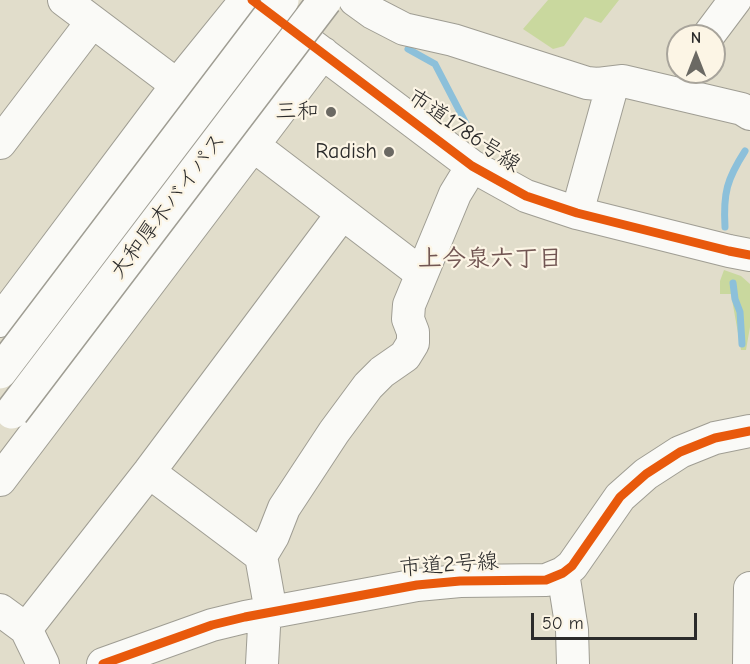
<!DOCTYPE html>
<meta charset="utf-8">
<style>
body{margin:0}
#map{position:relative;width:750px;height:664px;overflow:hidden;background:#e1ddcb;font-family:"Comic Neue",sans-serif}
canvas{display:block}
.north{position:absolute;left:666px;top:24px;width:60px;height:60px;box-sizing:border-box;background:#fcf5e5;border:2px solid #a8a49b;border-radius:50%;rotate:0deg;font-size:16px;font-weight:700;line-height:24px;text-align:center;color:#2b2b2b}
.north::after{content:'';display:block;margin:auto;width:21px;height:27px;background:#6b6963;clip-path:polygon(50% 0,100% 100%,50% 72%,0 100%)}
.scale{position:absolute;left:531px;top:613px;width:166px;height:27px;box-sizing:border-box;border:3px solid #2b2b2b;border-top:0;padding-left:8px;font-size:18px;line-height:21px;white-space:nowrap;color:#2b2b2b;-webkit-text-stroke:4px #fcf5e5;paint-order:stroke}
</style>
<div id="map">
<canvas width="750" height="664"></canvas>
<div class="north">N</div>
<div class="scale">50 m</div>
</div>
<script>
const ctx = document.querySelector('canvas').getContext('2d');
ctx.lineJoin = 'round';
function paint(path, color) { ctx.fillStyle = color; ctx.fill(path, 'evenodd'); }
function stroke(path, color, width, dash) { ctx.strokeStyle = color; ctx.lineWidth = width; ctx.lineCap = dash ? 'butt' : 'round'; ctx.setLineDash(dash || []); ctx.stroke(path); }
function label(font, color, halo, rows, align = 'center') {
  ctx.font = font + ' "Comic Neue","Klee One",sans-serif'; ctx.lineWidth = 4.5; ctx.setLineDash([]); ctx.textBaseline = 'middle'; ctx.strokeStyle = halo; ctx.fillStyle = color; for (const [text, x, y, turn = 0] of rows) {
    ctx.save(); ctx.translate(x, y); ctx.rotate((+turn || 0) * Math.PI / 180); ctx.textAlign = isNaN(turn) ? turn : align; if (halo) ctx.strokeText(text, 0, 0); ctx.fillText(text, 0, 0); ctx.restore();
  }
}
const green = new Path2D(`
 M 548,0 L 619,0 L 601,23 L 585,17 L 564,46 L 553,49 L 523,29 Z
 M 724,270 L 741,276 L 750,284 L 750,327 L 746,350 L 741,350 L 731,294 L 720,294 L 720,281 Z`);
const stream = new Path2D(`
 M 408,49 L 435,64 L 473,137
 M 725,227 C 723,193 727,179 745,151
 M 733,283 L 735,299 L 740,312 L 742,344`);
const minor = new Path2D(`
 M 64,0 L 177,85
 M 252,0 L 472,166 L 526,196 L 577,213 L 729,251 L 750,255
 M 355,0 L 373,13 L 404,29 L 453,40 L 587,83 L 598,84 L 623,81 L 742,109 L 750,114
 M 708,36 L 735,0
 M 0,143 L 92,22
 M 254,146 L 422,274
 M 577,213 L 613,83
 M 0,321 L 177,85 L 246,0
 M 149,472 L 261,556
 M 0,480 L 323,53
 M 563,573 L 572,630 L 573,664
 M 0,610 L 26,629 L 43,664
 M 271,612 L 261,556 L 273,536 L 284,508 L 334,432 L 368,386 L 382,372 L 405,356 L 413,343 L 413,332 L 408,319 L 409,305 L 455,194 L 472,166
 M 26,629 L 149,472 L 342,214
 M 103,664 L 212,625 L 245,617 L 417,585 L 460,581 L 546,580 L 563,573 L 572,566 L 620,497 L 646,474 L 680,452 L 715,438 L 750,431
 M 262,664 L 264,627 L 263,613
 M 749,664 L 750,588`);
const highwayBridge = new Path2D(`
 M 0,372 L 282,0
 M 12,412 L 325,0`);
const cycleway = new Path2D(`
 M 252,0 L 472,166 L 526,196 L 577,213 L 729,251 L 750,255
 M 103,664 L 212,625 L 245,617 L 417,585 L 460,581 L 546,580 L 563,573 L 572,566 L 620,497 L 646,474 L 680,452 L 715,438 L 750,431`);
const markers = [
 [331,112,6,"#6b6963"],
 [389,152,6,"#6b6963"]
];
const poiNames = [
 ["三和",319,112],
 ["Radish",377,152]
];
const streetNames = [
 ["市道1786号線",464,131,34],
 ["大和厚木バイパス",168,206,-53],
 ["市道2号線",449,565,-4]
];
const neighbourhoodNames = [
 ["上今泉六丁目",490,259]
];
paint(green, '#c9d89e');
stroke(stream, '#8cc0da', 7);
stroke(minor, '#9f9d93', 34);
stroke(minor, '#fafaf7', 32);
stroke(highwayBridge, '#9f9d93', 36, []);
stroke(highwayBridge, '#fafaf7', 33);
stroke(cycleway, '#e8590c', 9);
for (const [x, y, r, color] of markers) { const dot = new Path2D(); dot.arc(x, y, r, 0, 2 * Math.PI); ctx.fillStyle = color; ctx.fill(dot); stroke(dot, '#fcf5e5', 2); }
label('22px', '#2b2b2b', '#fcf5e5', poiNames, 'right');
label('22px', '#2b2b2b', '#fcf5e5', streetNames);
label('bold 24px', '#725653', '#fcf5e5', neighbourhoodNames);
</script>
